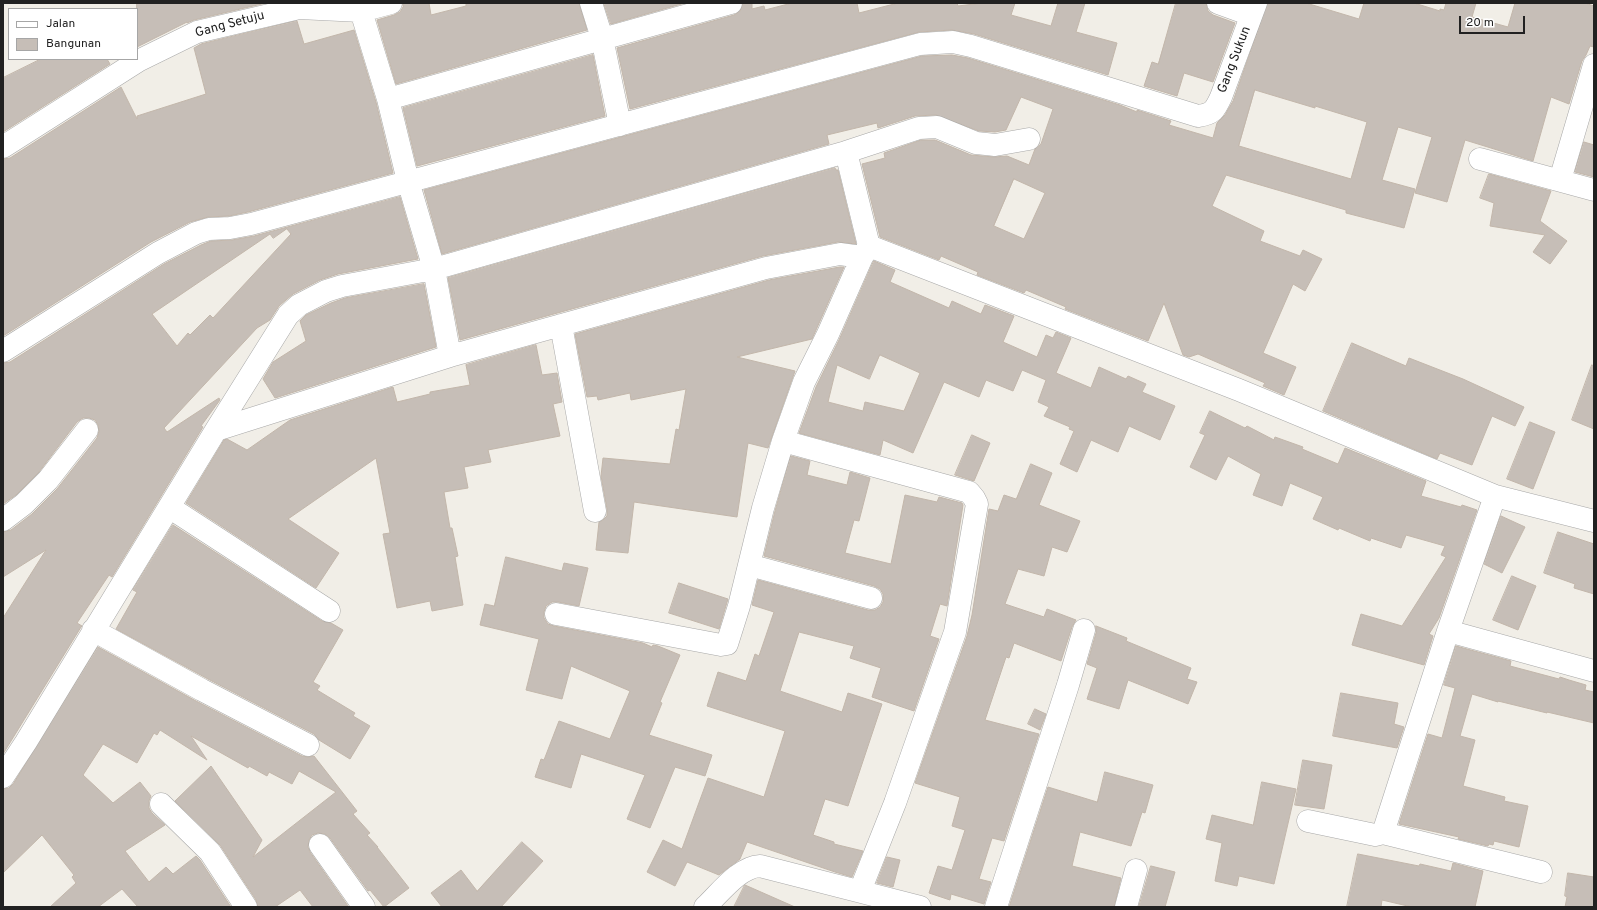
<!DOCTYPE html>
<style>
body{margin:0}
#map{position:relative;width:1597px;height:910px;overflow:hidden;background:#f1eee7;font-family:Overpass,sans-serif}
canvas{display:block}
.frame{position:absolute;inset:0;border:4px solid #212121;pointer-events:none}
.legend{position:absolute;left:8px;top:8px;width:130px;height:52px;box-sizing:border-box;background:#fff;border:1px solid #a6a6a6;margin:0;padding:5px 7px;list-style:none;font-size:12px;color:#212121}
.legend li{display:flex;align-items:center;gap:8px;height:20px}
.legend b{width:20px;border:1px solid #a6a6a6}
.scale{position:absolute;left:1459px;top:16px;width:66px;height:18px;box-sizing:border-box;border:2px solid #212121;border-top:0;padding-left:5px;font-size:12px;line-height:14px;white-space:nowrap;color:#212121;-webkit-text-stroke:3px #fff;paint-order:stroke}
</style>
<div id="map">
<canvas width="1597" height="910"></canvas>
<div class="frame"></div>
<ul class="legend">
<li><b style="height:5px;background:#fff"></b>Jalan</li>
<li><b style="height:11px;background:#c6beb7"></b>Bangunan</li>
</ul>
<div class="scale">20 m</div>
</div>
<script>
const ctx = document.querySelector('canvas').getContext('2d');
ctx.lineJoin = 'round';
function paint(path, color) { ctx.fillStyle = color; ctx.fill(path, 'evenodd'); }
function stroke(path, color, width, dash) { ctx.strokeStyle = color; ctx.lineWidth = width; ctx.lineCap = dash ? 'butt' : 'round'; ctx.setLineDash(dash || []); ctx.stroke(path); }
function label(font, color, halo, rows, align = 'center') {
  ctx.font = font + ' Overpass,sans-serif'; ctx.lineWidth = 3; ctx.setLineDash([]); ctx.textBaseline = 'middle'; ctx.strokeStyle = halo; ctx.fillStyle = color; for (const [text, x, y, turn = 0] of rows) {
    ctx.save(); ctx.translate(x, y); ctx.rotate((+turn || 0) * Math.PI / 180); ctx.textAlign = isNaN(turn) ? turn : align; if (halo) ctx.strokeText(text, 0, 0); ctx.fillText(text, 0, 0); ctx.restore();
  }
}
const building = new Path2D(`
 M 137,3 L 266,3 L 194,20 L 187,23 L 187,22 L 137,47 Z
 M 403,3 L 429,3 L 431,15 L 466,6 L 466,3 L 579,3 L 587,30 L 396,84 L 377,20 L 394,15 L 400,12 L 403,7 Z
 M 604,3 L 685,3 L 611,24 Z
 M 743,3 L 752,3 L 752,9 L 764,6 L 765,10 L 792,3 L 857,3 L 859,13 L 898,3 L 957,3 L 958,6 L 982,3 L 1015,3 L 1011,15 L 1051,26 L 1058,3 L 1085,3 L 1076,32 L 1117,43 L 1108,75 L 974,34 L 952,30 L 919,32 L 630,109 L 617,48 L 734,15 L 740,11 Z
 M 1176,3 L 1206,3 L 1208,11 L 1213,15 L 1235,23 L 1213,82 L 1184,73 L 1177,96 L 1144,86 L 1152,62 L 1158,64 Z
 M 1268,3 L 1306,3 L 1359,19 L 1364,3 L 1414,3 L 1440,11 L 1440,9 L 1444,10 L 1446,3 L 1476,3 L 1472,17 L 1508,27 L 1515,3 L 1585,3 L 1594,6 L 1594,47 L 1590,46 L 1586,55 L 1582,61 L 1569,104 L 1551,97 L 1533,161 L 1465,140 L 1447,202 L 1415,193 L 1432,137 L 1398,127 L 1382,180 L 1415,189 L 1404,228 L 1346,213 L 1346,210 L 1226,175 L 1212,206 L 1264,231 L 1260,241 L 1300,256 L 1303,250 L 1322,259 L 1305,291 L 1293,284 L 1263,353 L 1296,367 L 1284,395 L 1263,386 L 1265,383 L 1198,354 L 1189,357 L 1183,355 L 1164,303 L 1148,341 L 1065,309 L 1066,307 L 1026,290 L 1024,293 L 977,275 L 978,272 L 941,256 L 939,260 L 880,237 L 862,164 L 885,158 L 884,153 L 921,140 L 935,140 L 971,155 L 994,157 L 1007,156 L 1029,165 L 1035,149 L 1041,144 L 1053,109 L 1021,97 L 1006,130 L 995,132 L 979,131 L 936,115 L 915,116 L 878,128 L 877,123 L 827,135 L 829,144 L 442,254 L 424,190 L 922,56 L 952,55 L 968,58 L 1120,105 L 1137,112 L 1137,110 L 1171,121 L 1169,125 L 1213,138 L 1217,123 L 1225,115 L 1233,101 ZM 1255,90 L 1315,108 L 1315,106 L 1367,122 L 1351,179 L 1239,146 ZM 1014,179 L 1045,193 L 1024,239 L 994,226 Z
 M 297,21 L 304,44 L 354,30 L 376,102 L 393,173 L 248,212 L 229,216 L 208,217 L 190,222 L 151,242 L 3,336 L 3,159 L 10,158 L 121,87 L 137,119 L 137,116 L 206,94 L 194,48 L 201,44 Z
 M 593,55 L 605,116 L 417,166 L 403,108 Z
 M 41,59 L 107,59 L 110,64 L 3,132 L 3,78 Z
 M 1584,142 L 1594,145 L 1594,177 L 1575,172 Z
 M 835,168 L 836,170 L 838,170 L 856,244 L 838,242 L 763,256 L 460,340 L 448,278 Z
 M 1489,174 L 1551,191 L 1540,221 L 1567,241 L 1550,264 L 1533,252 L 1545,235 L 1490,226 L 1494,203 L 1480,198 Z
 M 400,197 L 418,259 L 338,274 L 320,280 L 293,294 L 279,306 L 270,320 L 257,328 L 164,428 L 167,432 L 219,398 L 220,400 L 201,426 L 203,427 L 112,577 L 109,575 L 77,623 L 82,626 L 81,627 L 3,754 L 3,618 L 46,550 L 3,577 L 3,532 L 11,530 L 32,514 L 57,489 L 97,438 L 99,431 L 98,425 L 95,420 L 89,418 L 83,418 L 77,422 L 39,472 L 16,495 L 3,504 L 3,363 L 10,362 L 164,264 L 201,245 L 211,241 L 232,240 L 254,236 ZM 287,229 L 291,234 L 213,318 L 210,315 L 190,335 L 188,333 L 177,346 L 152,314 L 270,234 L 273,238 Z
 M 874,261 L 895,270 L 890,282 L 949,308 L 952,301 L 981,314 L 985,305 L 1014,316 L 1003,342 L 1037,357 L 1046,335 L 1053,338 L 1056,332 L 1071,338 L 1056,373 L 1091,388 L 1099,367 L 1126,379 L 1128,376 L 1146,384 L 1142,392 L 1175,406 L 1160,440 L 1129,426 L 1118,452 L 1091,440 L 1077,472 L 1060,464 L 1074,431 L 1069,429 L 1070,427 L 1044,416 L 1049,407 L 1038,402 L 1046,380 L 1022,370 L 1013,391 L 986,380 L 979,397 L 944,382 L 913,453 L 883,440 L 880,455 L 799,433 L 816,387 L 839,340 ZM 880,355 L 920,373 L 904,411 L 865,402 L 863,411 L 828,402 L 837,365 L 869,379 Z
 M 840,267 L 844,267 L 812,339 L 737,357 L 795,371 L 768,448 L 748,443 L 737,517 L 634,502 L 628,553 L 596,550 L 599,522 L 603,520 L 607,516 L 607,509 L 601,476 L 603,458 L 670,464 L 676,429 L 679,430 L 686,389 L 631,400 L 630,393 L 598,400 L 597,396 L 587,397 L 575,334 L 769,280 Z
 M 424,284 L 436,347 L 275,398 L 263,379 L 273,362 L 306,341 L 300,321 L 306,315 L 331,303 L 345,298 Z
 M 1352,343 L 1406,366 L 1409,358 L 1463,379 L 1524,407 L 1515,426 L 1492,416 L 1472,465 L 1440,453 L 1437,459 L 1323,411 Z
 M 536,345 L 542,375 L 557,373 L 562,402 L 553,404 L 560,436 L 488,450 L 491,462 L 464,467 L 468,488 L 444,492 L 450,528 L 452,528 L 458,556 L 455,557 L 463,605 L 432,611 L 430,601 L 397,608 L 383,534 L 390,533 L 376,458 L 288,519 L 339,553 L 316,588 L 186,503 L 224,440 L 227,439 L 247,450 L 290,420 L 393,387 L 397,402 L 430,394 L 430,392 L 470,385 L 466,365 Z
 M 1592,365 L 1594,366 L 1594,429 L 1572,420 Z
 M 1210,411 L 1245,428 L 1247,426 L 1274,440 L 1275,437 L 1303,447 L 1302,449 L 1338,464 L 1345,448 L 1426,481 L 1421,496 L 1461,507 L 1462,505 L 1477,510 L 1439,618 L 1429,634 L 1433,636 L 1424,665 L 1352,645 L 1361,614 L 1402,626 L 1446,557 L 1441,555 L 1445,546 L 1406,535 L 1401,548 L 1371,538 L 1370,541 L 1339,528 L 1338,530 L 1313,519 L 1323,497 L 1290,483 L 1282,506 L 1253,495 L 1261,474 L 1228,456 L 1216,480 L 1190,467 L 1205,435 L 1200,433 Z
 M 1530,422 L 1555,432 L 1533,489 L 1507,479 Z
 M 972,435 L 990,443 L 974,481 L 955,475 Z
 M 791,456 L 810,461 L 807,475 L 847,485 L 850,472 L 870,478 L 859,521 L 854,520 L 845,553 L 891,564 L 905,495 L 937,502 L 939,497 L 962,503 L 963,505 L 947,606 L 940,604 L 930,636 L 939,639 L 914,711 L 872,697 L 881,668 L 850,658 L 854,646 L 799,632 L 780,691 L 842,712 L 848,693 L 882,704 L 848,806 L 825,799 L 813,835 L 834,842 L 834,844 L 863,851 L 852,877 L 835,872 L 747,842 L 740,859 L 719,875 L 687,862 L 675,886 L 647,872 L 663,840 L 682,849 L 708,778 L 764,797 L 785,731 L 707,706 L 718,672 L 746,681 L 755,654 L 759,656 L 774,612 L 752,605 L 758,580 L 868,610 L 875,610 L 880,607 L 883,602 L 883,594 L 880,589 L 874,586 L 764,556 L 775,511 Z
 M 1031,464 L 1052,473 L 1039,505 L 1080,521 L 1067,552 L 1052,547 L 1044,576 L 1018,569 L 1005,604 L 1044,617 L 1047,609 L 1076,620 L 1072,627 L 1061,661 L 1014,643 L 1009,658 L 1006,657 L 985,720 L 1039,734 L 1004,841 L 992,838 L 979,879 L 991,882 L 984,904 L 951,894 L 950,900 L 929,893 L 938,866 L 952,870 L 965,830 L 952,826 L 960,797 L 915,783 L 967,636 L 972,615 L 989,509 L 998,511 L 1004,495 L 1016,499 Z
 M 1501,516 L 1525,527 L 1502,573 L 1484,564 Z
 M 173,525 L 322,621 L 331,623 L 343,630 L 313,682 L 320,686 L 317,690 L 355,713 L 353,716 L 370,726 L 350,759 L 319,740 L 314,734 L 208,679 L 116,629 L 137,592 L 133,590 Z
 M 1558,532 L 1594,544 L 1594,594 L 1574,588 L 1575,584 L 1544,573 Z
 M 506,557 L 562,571 L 564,563 L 588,568 L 579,606 L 558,602 L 552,602 L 546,606 L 544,612 L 544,618 L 548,624 L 554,626 L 643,643 L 652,647 L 653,645 L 658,646 L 680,655 L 660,702 L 662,703 L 649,735 L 712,755 L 705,776 L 675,767 L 650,828 L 627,819 L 645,775 L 581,754 L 571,788 L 535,777 L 541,759 L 544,760 L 559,721 L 610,739 L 630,691 L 571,666 L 562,699 L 526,690 L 539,639 L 480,625 L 485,604 L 494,606 Z
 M 1512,576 L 1536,586 L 1518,630 L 1493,620 Z
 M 679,583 L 728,599 L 719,629 L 669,613 Z
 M 1096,626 L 1127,638 L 1126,641 L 1191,668 L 1187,679 L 1197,682 L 1188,704 L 1128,680 L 1119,709 L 1087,699 L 1097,668 L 1087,664 L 1096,633 Z
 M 1456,646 L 1511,661 L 1510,666 L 1559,679 L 1560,677 L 1569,680 L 1586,685 L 1585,690 L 1594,692 L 1594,723 L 1547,712 L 1547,713 L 1498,701 L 1498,702 L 1472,694 L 1460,736 L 1475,740 L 1463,786 L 1505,797 L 1504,801 L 1528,806 L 1519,847 L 1494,841 L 1493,845 L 1489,844 L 1488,846 L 1458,839 L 1459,837 L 1399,824 L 1428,734 L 1442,738 L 1455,688 L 1444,685 Z
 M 98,647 L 196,701 L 302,756 L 308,757 L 314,756 L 357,811 L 353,814 L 370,833 L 367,835 L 378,847 L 377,847 L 409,888 L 384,907 L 370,890 L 368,891 L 330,838 L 325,834 L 318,833 L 312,835 L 309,840 L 308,847 L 310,852 L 348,906 L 313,907 L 300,890 L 275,907 L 258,907 L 256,900 L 220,845 L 175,801 L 211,766 L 262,840 L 253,857 L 336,792 L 299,771 L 292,784 L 269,772 L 267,776 L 249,766 L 248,768 L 191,736 L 207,760 L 160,730 L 157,735 L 154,733 L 137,763 L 103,744 L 83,775 L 113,803 L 140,782 L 151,796 L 149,801 L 149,808 L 152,813 L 165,825 L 125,851 L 149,882 L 166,867 L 173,874 L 196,856 L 200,860 L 231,907 L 138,907 L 122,889 L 98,907 L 50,907 L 76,883 L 72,877 L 74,875 L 42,835 L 3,873 L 3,789 L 9,788 L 13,784 Z
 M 1341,693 L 1398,703 L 1394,724 L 1404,727 L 1397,748 L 1333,736 Z
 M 1035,709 L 1046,714 L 1040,730 L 1028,724 Z
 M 1303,760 L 1332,765 L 1324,809 L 1295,805 Z
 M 1105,772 L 1153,785 L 1145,813 L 1142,812 L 1131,846 L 1080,832 L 1072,866 L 1121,878 L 1114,907 L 1009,907 L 1048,787 L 1097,802 Z
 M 1262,782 L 1296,789 L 1274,884 L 1239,876 L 1237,886 L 1215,881 L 1222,843 L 1206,839 L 1212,815 L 1253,825 Z
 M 522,842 L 543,861 L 501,907 L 442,907 L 431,893 L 461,870 L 477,891 Z
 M 1358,854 L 1419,866 L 1420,864 L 1451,871 L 1453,863 L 1483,871 L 1475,907 L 1412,907 L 1382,900 L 1381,907 L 1347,907 Z
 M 887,857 L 900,860 L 893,887 L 877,883 Z
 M 1151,866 L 1175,872 L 1165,907 L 1139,907 Z
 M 1568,873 L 1594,877 L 1594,907 L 1565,907 L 1567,897 L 1565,896 Z
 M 745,885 L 795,907 L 734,907 Z`);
const minor = new Path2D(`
 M 591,3 L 602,38 L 620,125
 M 1218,3 L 1251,15
 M 361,11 L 388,99 L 408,181 L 434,269 L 450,356
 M 388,99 L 731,3
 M 3,147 L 138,61 L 197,32 L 299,8 L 361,11 L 391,3
 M 846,152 L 869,246
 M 1480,159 L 1594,190
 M 1560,180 L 1594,65
 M 561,325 L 595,511
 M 3,351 L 158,253 L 196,233 L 209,229 L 230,228 L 251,224 L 920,44 L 953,42 L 971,46 L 1198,116 C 1213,114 1215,110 1221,97 L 1256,3
 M 216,430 L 450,356 L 766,268 L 840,254 L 862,257
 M 783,441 L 969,492 L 974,498 L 977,504 L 955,632 L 895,803 L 860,891
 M 169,507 L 329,611
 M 3,520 L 24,504 L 48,480 L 87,430
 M 749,565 L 871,598
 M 556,614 L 721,645 L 727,644 L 739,606 L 763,508 L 783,441 L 804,382 L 828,334 L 862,257 L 869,246 L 1239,390 L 1495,496 L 1594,521
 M 93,630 L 202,690 L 308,745
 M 1448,631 L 1594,671
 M 3,777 L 26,742 L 216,430 L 288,315 L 299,305 L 326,291 L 342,286 L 434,269 L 846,152 L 919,128 L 937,127 L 976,143 L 986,144 L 995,145 L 1029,139
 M 161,804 L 210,852 L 246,907
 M 1308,821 L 1375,835 L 1383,833 L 1448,631 L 1495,496
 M 1383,833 L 1541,872
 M 320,845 L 364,907
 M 705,907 C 720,893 739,867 760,866 L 920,907
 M 996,907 L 1068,685 L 1084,630
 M 1126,907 L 1136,870`);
const streetNames = [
 ["Gang Setuju",230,25,-15],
 ["Gang Sukun",1235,60,-69]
];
paint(building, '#c6beb7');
stroke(building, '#c2b6aa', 1);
stroke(minor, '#a8a8a8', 23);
stroke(minor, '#fff', 22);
label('13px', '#212121', '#fff', streetNames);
</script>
